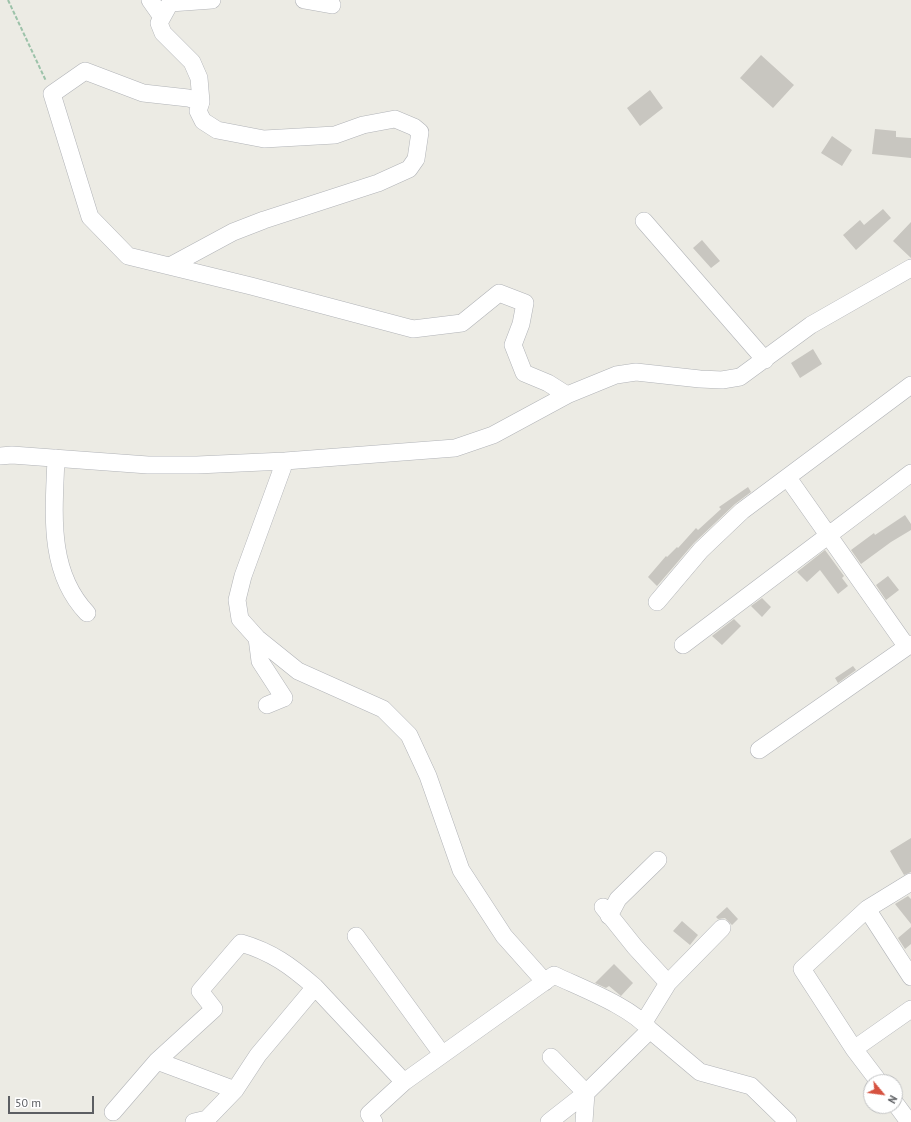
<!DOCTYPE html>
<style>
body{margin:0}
#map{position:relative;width:911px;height:1122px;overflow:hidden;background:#ecebe4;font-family:"PT Sans",sans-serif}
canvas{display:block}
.north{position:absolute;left:863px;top:1074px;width:40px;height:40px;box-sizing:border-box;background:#fff;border:1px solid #bebfc0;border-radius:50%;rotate:119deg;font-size:11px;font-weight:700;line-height:16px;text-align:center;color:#5c5e62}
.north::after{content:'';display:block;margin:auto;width:14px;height:18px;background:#d65240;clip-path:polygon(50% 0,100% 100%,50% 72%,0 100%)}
.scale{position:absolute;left:8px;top:1096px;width:86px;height:18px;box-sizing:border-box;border:2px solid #5c5e62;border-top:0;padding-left:5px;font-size:12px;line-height:14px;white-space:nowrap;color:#5c5e62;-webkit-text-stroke:3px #fff;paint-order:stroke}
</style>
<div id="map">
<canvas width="911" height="1122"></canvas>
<div class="north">N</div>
<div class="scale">50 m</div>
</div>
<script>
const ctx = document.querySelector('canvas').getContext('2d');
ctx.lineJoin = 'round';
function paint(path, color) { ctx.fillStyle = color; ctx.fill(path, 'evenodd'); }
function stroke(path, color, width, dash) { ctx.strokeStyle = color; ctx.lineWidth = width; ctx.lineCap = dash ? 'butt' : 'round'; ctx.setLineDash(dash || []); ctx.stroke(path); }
const building = new Path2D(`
 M 761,55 L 794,85 L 773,108 L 740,78 Z
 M 650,90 L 663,108 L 640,126 L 627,108 Z
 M 875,129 L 896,131 L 896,137 L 911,138 L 911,158 L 872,154 Z
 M 832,136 L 852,150 L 842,166 L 821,153 Z
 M 883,209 L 891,218 L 856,250 L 843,235 L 860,220 L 864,225 Z
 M 911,222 L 911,258 L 893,241 Z
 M 702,240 L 720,261 L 711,268 L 693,248 Z
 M 813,349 L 822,364 L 800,378 L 791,363 Z
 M 748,487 L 751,492 L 735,504 L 694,543 L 657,586 L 648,577 L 666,556 L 667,557 L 677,547 L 678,548 L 696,528 L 698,530 L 721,509 L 719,507 Z
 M 905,515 L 911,524 L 911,530 L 891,542 L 861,564 L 851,550 L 874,533 L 875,535 Z
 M 825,550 L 844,576 L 842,578 L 848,586 L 838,594 L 820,570 L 807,582 L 797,572 Z
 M 888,576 L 899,590 L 886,600 L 876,585 Z
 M 762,598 L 771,607 L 762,617 L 751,606 Z
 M 734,619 L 741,626 L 722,645 L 712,636 Z
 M 853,666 L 856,670 L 838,683 L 835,678 Z
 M 911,838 L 911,872 L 904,875 L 890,851 Z
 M 908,896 L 911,899 L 911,924 L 895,904 Z
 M 727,907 L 738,919 L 732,925 L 725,918 L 718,919 L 716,917 Z
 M 682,921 L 698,935 L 690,945 L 673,931 Z
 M 911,927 L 911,944 L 905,949 L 898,938 Z
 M 614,964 L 633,983 L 621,996 L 609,986 L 606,988 L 595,983 Z`);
const path = new Path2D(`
 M 8,0 L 46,81`);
const minor = new Path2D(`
 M 150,0 L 162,17
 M 212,0 L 170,3 L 159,23 L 163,33 L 192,62 L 199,78 L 201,102 L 188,98 L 143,93 L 85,71 L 52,94 L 90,217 L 128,256 L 251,286 L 413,329 L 462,323 L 499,293 L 525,303 L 521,324 L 513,345 L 524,373 L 548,383 L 567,395
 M 304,0 L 332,5
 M 644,221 L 765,360
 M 170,266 L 233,232 L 264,220 L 378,183 L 409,169 L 416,159 L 420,132 L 414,127 L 395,119 L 363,125 L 335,135 L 264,139 L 217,130 L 203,121 L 198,111 L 201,102
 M 0,456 L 12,455 L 148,465 L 197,465 L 285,461 L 455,448 L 493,435 L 567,395 L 616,375 L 636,372 L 700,379 L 722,380 L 740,377 L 811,325 L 911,268
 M 56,458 C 54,512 47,571 87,613
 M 285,461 L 243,576 L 237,600 L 240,619 L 257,638 L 298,671 L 383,709 L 409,735 L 428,776 L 461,870 L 504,936 L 545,982
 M 788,478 L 907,647
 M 657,602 L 701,550 L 742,511 L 911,385
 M 257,638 L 260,661 L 284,698 L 267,705
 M 683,645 L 911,473
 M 759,750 L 911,644
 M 911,882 L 867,909 L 911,977
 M 603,907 L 635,947 L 668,983
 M 867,909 L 802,969 L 854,1049 L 879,1082
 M 609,916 L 618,899 L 658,860
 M 356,936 L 442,1054
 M 644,1022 L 668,983 L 722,928
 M 854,1049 L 911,1009
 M 157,1061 L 235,1090
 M 895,1103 L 909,1122
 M 113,1112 L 157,1061 L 214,1009 L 200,991 L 241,943 C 272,952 291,966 315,987
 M 194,1122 L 207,1119 L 235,1090 L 258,1055 L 315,987 L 404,1082 L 554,975 C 581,988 632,1007 650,1030 L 700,1072 L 751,1086 L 788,1122
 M 374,1122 L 369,1114 L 404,1082
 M 549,1122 L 586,1093 L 551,1057
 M 584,1122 L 586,1093 L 650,1030`);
paint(building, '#c8c6c0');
stroke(minor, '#b1b3b7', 18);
stroke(path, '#9cc2a9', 2, [4, 2]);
stroke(minor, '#fff', 17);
</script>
